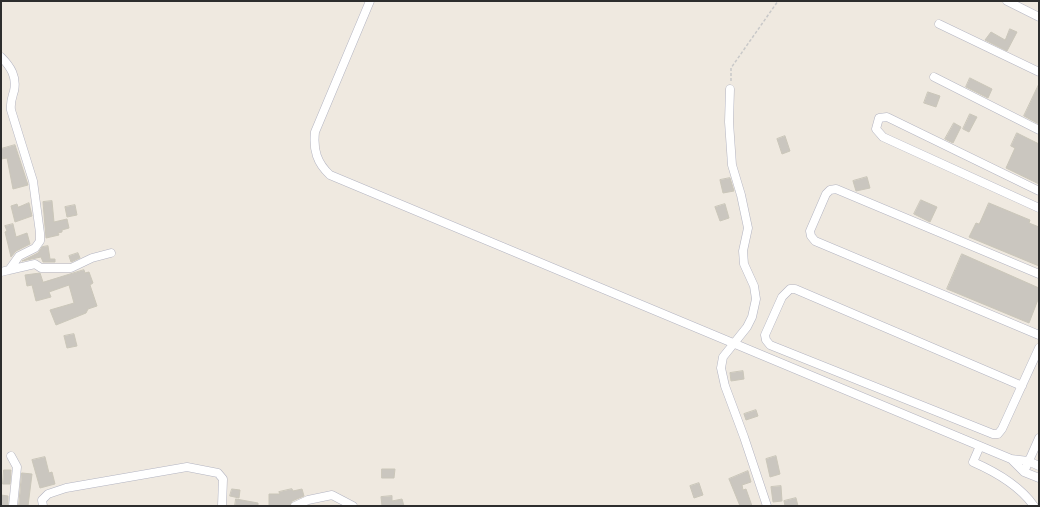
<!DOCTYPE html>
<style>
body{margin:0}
#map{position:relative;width:1040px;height:507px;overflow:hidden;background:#efe9e0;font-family:"Golos Text",sans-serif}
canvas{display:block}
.frame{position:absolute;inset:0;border:2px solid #2d2d2d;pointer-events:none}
</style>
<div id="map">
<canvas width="1040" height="507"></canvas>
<div class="frame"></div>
</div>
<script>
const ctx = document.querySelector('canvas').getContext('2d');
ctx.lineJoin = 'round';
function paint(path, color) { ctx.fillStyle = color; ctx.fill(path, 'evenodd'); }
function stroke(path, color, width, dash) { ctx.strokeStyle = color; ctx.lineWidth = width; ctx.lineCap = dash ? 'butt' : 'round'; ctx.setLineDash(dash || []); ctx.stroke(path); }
const building = new Path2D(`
 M 1010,29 L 1017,32 L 1007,51 L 985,40 L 991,32 L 1005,40 Z
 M 970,78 L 992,89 L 988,98 L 966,87 Z
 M 1039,84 L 1039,124 L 1024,116 Z
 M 928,92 L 940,96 L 936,107 L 924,103 Z
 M 970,114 L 977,117 L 969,132 L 963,129 Z
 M 954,123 L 961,127 L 953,143 L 945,139 Z
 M 1017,133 L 1039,144 L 1039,184 L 1006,168 L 1015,148 L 1011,146 Z
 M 785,136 L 790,151 L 782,154 L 777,139 Z
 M 15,145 L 28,185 L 13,189 L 7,158 L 1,159 L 1,149 Z
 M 867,177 L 870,188 L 856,191 L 853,181 Z
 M 730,178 L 734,191 L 723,193 L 720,180 Z
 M 921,200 L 937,207 L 930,222 L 914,214 Z
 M 52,201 L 54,222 L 67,219 L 69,228 L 62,230 L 62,232 L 58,233 L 59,235 L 46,238 L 43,202 Z
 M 29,203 L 32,216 L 15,222 L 11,206 L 17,204 L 18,207 Z
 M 989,203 L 1030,220 L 1029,223 L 1039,227 L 1039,266 L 969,237 L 976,223 L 979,224 Z
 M 725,204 L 729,218 L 720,221 L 715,207 Z
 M 75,205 L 77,215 L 67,217 L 65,207 Z
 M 13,224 L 16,237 L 27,233 L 30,244 L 16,251 L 11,257 L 5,232 L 7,231 L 5,226 Z
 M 48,246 L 50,259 L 55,259 L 55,262 L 43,262 L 41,257 L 22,261 L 38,253 L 42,247 Z
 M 78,253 L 80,258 L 71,262 L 69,256 Z
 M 962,254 L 1039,288 L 1039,297 L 1029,323 L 947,289 Z
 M 84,270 L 85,273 L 89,272 L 93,283 L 90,285 L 97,306 L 88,309 L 86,313 L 56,325 L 50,310 L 74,303 L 69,285 L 49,292 L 51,297 L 36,301 L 32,285 L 27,286 L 25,275 L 40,273 L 43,282 Z
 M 74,334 L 77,346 L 67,348 L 64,336 Z
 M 743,371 L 744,379 L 731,381 L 730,373 Z
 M 756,410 L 758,416 L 746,420 L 744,414 Z
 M 776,456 L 780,474 L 770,477 L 766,459 Z
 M 45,457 L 49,473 L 52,472 L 55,484 L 40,488 L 32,460 Z
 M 382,469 L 395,469 L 394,478 L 382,478 Z
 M 4,470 L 11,470 L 10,484 L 3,484 Z
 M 748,471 L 751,482 L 742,485 L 743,490 L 746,489 L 752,506 L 740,506 L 729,479 Z
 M 22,473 L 32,474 L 28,506 L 19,506 Z
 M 699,483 L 703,495 L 694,498 L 690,486 Z
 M 781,486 L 782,501 L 773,502 L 771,487 Z
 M 232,489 L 240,490 L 239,498 L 230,496 Z
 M 292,489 L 293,491 L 302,489 L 304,496 L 292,501 L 290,506 L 269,506 L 269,494 L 280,494 L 279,492 Z
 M 1,495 L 8,496 L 8,506 L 1,506 Z
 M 392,496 L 392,501 L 402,499 L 404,506 L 382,506 L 381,497 Z
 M 796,498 L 798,506 L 785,506 L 784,501 Z
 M 236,499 L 258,503 L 258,506 L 235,506 Z`);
const path = new Path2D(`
 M 731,81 L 731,68 L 778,1`);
const minor = new Path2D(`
 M 370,1 L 315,132 C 313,150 317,163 330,175 L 1011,459 L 1028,461 L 1039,466
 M 1007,1 L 1039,17
 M 939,24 L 1039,72
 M 1,57 C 11,67 17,77 14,91 C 12,98 10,102 11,110 L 33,181 L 40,233 L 40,241 L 35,248 L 19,256 L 9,270 L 1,272
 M 934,77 L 1039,130
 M 730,89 L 729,122 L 732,165 L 741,195 L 748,228 L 743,251 L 744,264 L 754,286 L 756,299 L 752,317 L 747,327 L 723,357 L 721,368 L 725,386 L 744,437 L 767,506
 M 1039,191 L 887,117 L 879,118 L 876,129 L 883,137 L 1039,208
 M 9,270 L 35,264 L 41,268 L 71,268 L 92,258 L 111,253
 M 1039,274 L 836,189 L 830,190 L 826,194 L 810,231 L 811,236 L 815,241 L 1039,335
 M 1022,386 L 795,289 L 790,289 L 782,297 L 765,335 L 766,340 L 770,345 L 993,434 L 998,434 L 1002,429 L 1039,348
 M 980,446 L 973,462 C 996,472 1019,485 1034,506
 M 11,456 L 17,467 L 13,506
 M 1011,459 L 1024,472 L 1039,478
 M 1024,472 L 1039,438
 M 43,506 L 42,500 L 48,494 L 66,488 L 187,467 L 218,473 L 223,479 L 222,506
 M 295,506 L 308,500 L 332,495 L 353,506`);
paint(building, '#cac6bf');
stroke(building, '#cac6b9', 1);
stroke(minor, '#b3b4c1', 9);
stroke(path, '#c8c8c8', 1.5, [3, 2]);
stroke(minor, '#fff', 8);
</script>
